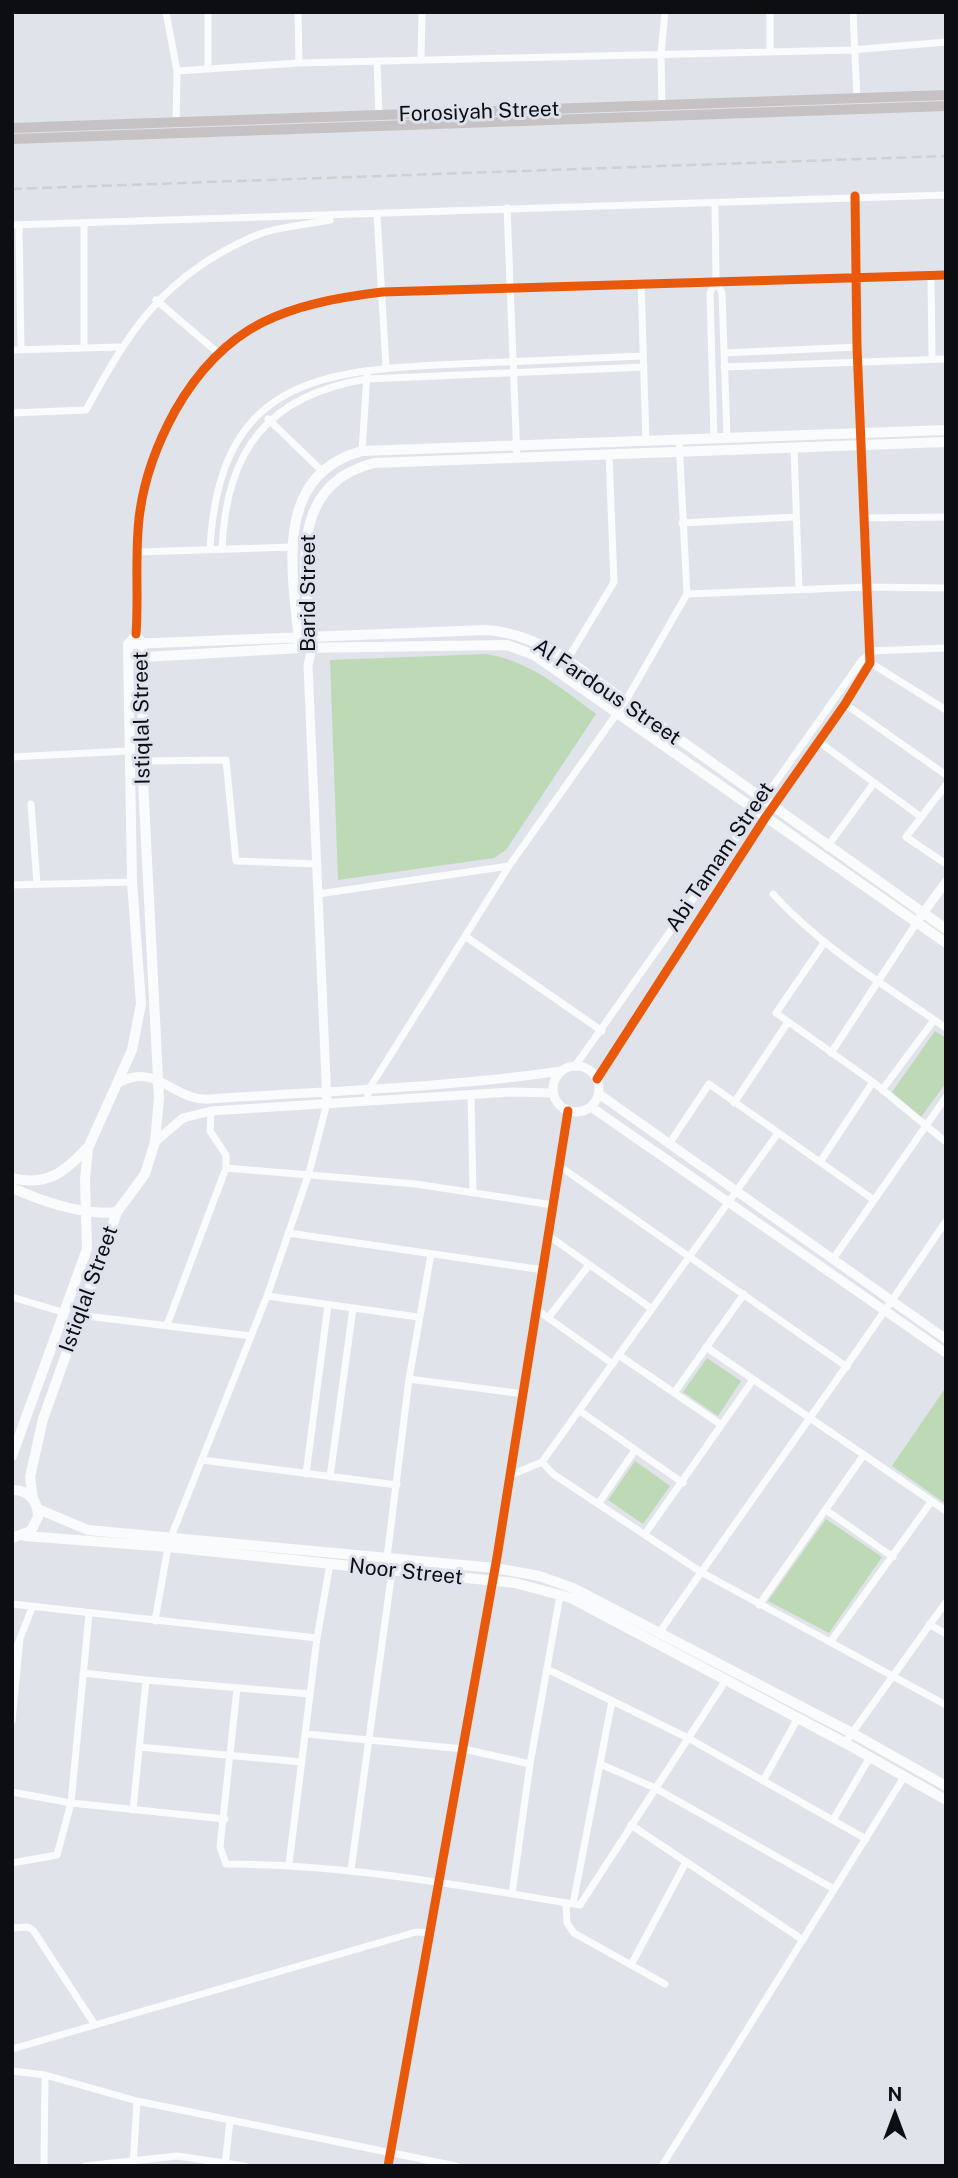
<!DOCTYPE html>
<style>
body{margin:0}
#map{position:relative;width:958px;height:2178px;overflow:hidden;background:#e0e3ea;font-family:"Public Sans",sans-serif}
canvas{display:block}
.frame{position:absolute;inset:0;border:14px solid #0d0e12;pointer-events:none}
.north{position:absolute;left:860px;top:2080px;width:70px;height:70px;-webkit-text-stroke:5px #dde2ed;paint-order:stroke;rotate:0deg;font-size:19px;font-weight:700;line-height:28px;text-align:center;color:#0d0e12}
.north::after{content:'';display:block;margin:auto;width:24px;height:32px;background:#0d0e12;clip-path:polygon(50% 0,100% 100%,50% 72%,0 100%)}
</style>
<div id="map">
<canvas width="958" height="2178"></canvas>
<div class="frame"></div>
<div class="north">N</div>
</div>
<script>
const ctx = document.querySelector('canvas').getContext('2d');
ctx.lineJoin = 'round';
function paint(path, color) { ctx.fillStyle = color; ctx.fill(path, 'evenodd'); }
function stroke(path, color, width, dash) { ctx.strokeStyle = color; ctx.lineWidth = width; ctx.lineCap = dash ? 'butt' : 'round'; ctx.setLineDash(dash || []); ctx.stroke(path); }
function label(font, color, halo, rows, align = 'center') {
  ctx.font = font + ' "Public Sans",sans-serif'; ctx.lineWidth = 6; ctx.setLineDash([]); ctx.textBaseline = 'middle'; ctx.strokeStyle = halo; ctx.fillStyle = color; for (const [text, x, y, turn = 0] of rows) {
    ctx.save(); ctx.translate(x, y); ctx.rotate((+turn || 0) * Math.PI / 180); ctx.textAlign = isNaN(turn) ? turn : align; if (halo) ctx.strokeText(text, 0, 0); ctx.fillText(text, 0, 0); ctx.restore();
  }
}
const green = new Path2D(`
 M 487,654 C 531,662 561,688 596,714 L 506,850 L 494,858 L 338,880 L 330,660 Z
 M 935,1031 L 946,1038 L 946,1083 L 921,1117 L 892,1092 Z
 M 707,1358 L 741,1381 L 718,1416 L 683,1392 Z
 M 946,1387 L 946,1504 L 892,1466 Z
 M 635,1461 L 670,1486 L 643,1524 L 608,1500 Z
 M 826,1519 L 882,1557 L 829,1633 L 768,1601 Z`);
const minor = new Path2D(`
 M 166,12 L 177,71 L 176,124
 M 298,12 L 299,63
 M 770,12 L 770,51
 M 853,12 L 857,98
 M 421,60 L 422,12
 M 377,61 L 379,116
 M 208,67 L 208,12
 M 177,71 L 299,63 L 852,50 L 946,42
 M 662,106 L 661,54 L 665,12
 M 715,203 L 716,281 L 722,293 L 727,438
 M 507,208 L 517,459
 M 377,215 L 386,367
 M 12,225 L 946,195
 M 19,225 L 21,349
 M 931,276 L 932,359
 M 641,284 L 646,441
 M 156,300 L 217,352
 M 84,348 L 84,223
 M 12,350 L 120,347
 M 724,353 L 857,347
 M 724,367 L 946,359
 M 12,413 L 86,410 C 130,329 164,276 252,237 C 275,227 305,225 330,220
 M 268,419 L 321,470
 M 714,439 L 710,293 L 716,281
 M 794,448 L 799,589
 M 362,451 L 367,375
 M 865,518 L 946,517
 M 682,523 L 795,517
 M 210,549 C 219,381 316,370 457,364 C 519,361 581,359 643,356
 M 222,549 C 226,450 268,395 367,379 L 644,367
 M 139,552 L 293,547
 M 687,594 L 867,587 L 946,588
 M 136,634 C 139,594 134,551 140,511 C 145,476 158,442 175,411 C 225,323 286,304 382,292 L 946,275
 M 869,651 L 946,648
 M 567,660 L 614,582 L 609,455
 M 869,662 L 946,710
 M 845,704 L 946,775
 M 819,742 L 921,817
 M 12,757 L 128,751
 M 142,761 L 226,760 L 236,861 L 317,864
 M 946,785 L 906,837 L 946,864
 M 31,804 L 37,884
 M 827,847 L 874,783
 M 12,885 L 132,882
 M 318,894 L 509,866
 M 773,894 C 822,948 886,986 946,1028
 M 465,936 L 602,1031
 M 824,943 L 776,1013 L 873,1082 L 946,1142
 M 831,1053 L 917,922
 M 575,1066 L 862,660 L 870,654
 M 597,1079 L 765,818 L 845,704 L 870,663 L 857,347 L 855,196
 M 882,1090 L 934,1020
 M 471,1095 L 473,1193
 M 367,1101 L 369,1089 L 509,866 L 625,702 L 687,594 L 679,440
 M 734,1103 L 788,1022
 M 669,1144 L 709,1084 L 874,1200
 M 820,1162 L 873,1082
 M 558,1165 L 847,1367
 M 226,1168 L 416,1184 L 553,1205
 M 288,1233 L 544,1270
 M 549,1236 L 652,1309
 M 833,1259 L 946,1097
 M 267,1296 L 418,1317
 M 12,1297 L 62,1312
 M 537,1310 L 613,1364
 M 78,1315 L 251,1336
 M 548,1318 L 589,1265
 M 167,1325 L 226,1168 L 226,1155 L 210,1131 L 211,1111
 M 706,1347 L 946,1511
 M 620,1356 L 720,1424
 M 409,1379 L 524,1394
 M 674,1393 L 744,1294
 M 580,1411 L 683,1483
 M 202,1460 L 397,1485
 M 542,1462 L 553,1474 L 701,1572 L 946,1705
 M 306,1474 L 328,1305
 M 511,1475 L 542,1462 L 778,1133
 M 330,1477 L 353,1308
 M 598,1504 L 635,1450
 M 826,1510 L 893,1557
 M 645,1534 L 753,1380
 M 171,1537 L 267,1296 L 309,1173 L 327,1103
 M 387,1558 L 409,1379 L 431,1254
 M 12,1604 L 317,1638
 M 759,1605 L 863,1456
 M 155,1621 L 168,1547
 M 929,1624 L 946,1634
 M 659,1633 C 754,1495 853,1360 946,1221
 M 831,1641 L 931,1502
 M 12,1659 L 32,1608
 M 547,1669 L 688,1738 L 866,1839
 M 83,1673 L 146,1680
 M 237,1688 L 220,1847 L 226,1864 C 345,1864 462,1886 580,1905 L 726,1680
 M 12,1721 L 20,1638
 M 306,1734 L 464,1749 L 530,1764
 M 845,1743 L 946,1602
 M 139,1747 L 302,1762
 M 600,1764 L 655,1788 L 834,1889
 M 763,1781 L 798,1718
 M 12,1792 L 71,1803 L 225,1819
 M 133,1810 L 146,1680 L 310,1694
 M 833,1820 L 870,1757
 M 631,1825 L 803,1940
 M 12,1863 L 57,1855 L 71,1803 L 89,1614
 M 289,1864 L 317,1638 L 330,1564
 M 351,1870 L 392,1571
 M 512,1894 L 530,1764 L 560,1595
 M 566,1903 L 567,1923 L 574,1933 L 665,1984
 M 573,1904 L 612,1701
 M 12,1928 L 28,1927 L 33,1930 L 95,2025
 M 631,1965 L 686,1862
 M 12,2049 L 416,1932 L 431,1933
 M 12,2071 L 45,2075 L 137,2101 L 456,2166
 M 225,2165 L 230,2120
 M 44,2166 L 45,2075
 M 85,2166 L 177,2156 L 245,2166
 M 133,2166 L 137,2101
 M 388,2166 L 497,1557 L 568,1111
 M 662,2166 L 904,1777`);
const tertiary = new Path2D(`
 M 128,644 L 136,634 L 143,644
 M 312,648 L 308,665 L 327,1103
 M 920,917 L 946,882
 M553 1089a23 23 0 1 1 46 0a23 23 0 1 1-46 0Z
 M 117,1084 C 157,1060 172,1102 210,1099 C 327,1091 445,1088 561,1071
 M 599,1094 L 946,1339
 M 591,1107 L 946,1353
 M 155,1142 L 183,1118 L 211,1111 L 511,1092 L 553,1093`);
const secondary = new Path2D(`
 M 299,641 C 292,570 273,475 362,451 L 946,430
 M 311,641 C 305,570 287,485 374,463 L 946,442
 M 128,658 L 300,648 L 507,645 L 534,655 L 946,943
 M 12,1178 C 46,1187 65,1172 87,1148
 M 12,1188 C 44,1202 83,1216 117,1212
 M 12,1456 L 87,1249 L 85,1180 L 88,1148 L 132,1050 L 141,1004 L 132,882 L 128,644 L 486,630 C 516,632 536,642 562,656 L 946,929
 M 12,1490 C 29,1490 38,1501 38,1517 L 31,1531 L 12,1538
 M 33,1499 L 30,1477 L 43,1419 L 117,1212 L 145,1174 L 155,1142 L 159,1098 L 142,761 L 143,651
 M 38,1509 L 88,1530 L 495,1568 L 539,1576 L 573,1588 L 852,1733 L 946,1786
 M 25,1536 L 168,1547 L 515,1583 L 571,1598 L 845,1743 L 946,1800`);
const primary = new Path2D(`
 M 12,128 L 946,95
 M 12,139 L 946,106`);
const rail = new Path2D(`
 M 12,189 L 946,156`);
const cycleway = new Path2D(`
 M 136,634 C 139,594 134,551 140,511 C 145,476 158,442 175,411 C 225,323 286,304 382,292 L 946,275
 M 597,1079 L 765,818 L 845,704 L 870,663 L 857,347 L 855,196
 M 388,2166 L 497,1557 L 568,1111`);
const streetNames = [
 ["Forosiyah Street",479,112,-2],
 ["Barid Street",309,593,-90],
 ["Al Fardous Street",607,692,34],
 ["Istiqlal Street",142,718,-91],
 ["Abi Tamam Street",720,857,-56],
 ["Istiqlal Street",89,1289,-70],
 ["Noor Street",406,1572,6]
];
paint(green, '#bdd9b6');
stroke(minor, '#fafbfc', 7);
stroke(tertiary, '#fafbfc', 9);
stroke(secondary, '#fafbfc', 10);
stroke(primary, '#c6c2c4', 10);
stroke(rail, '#cfd0d2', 2.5, [10, 5]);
stroke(cycleway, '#e8590c', 9);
label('21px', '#0d0e12', '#dde2ed', streetNames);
</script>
